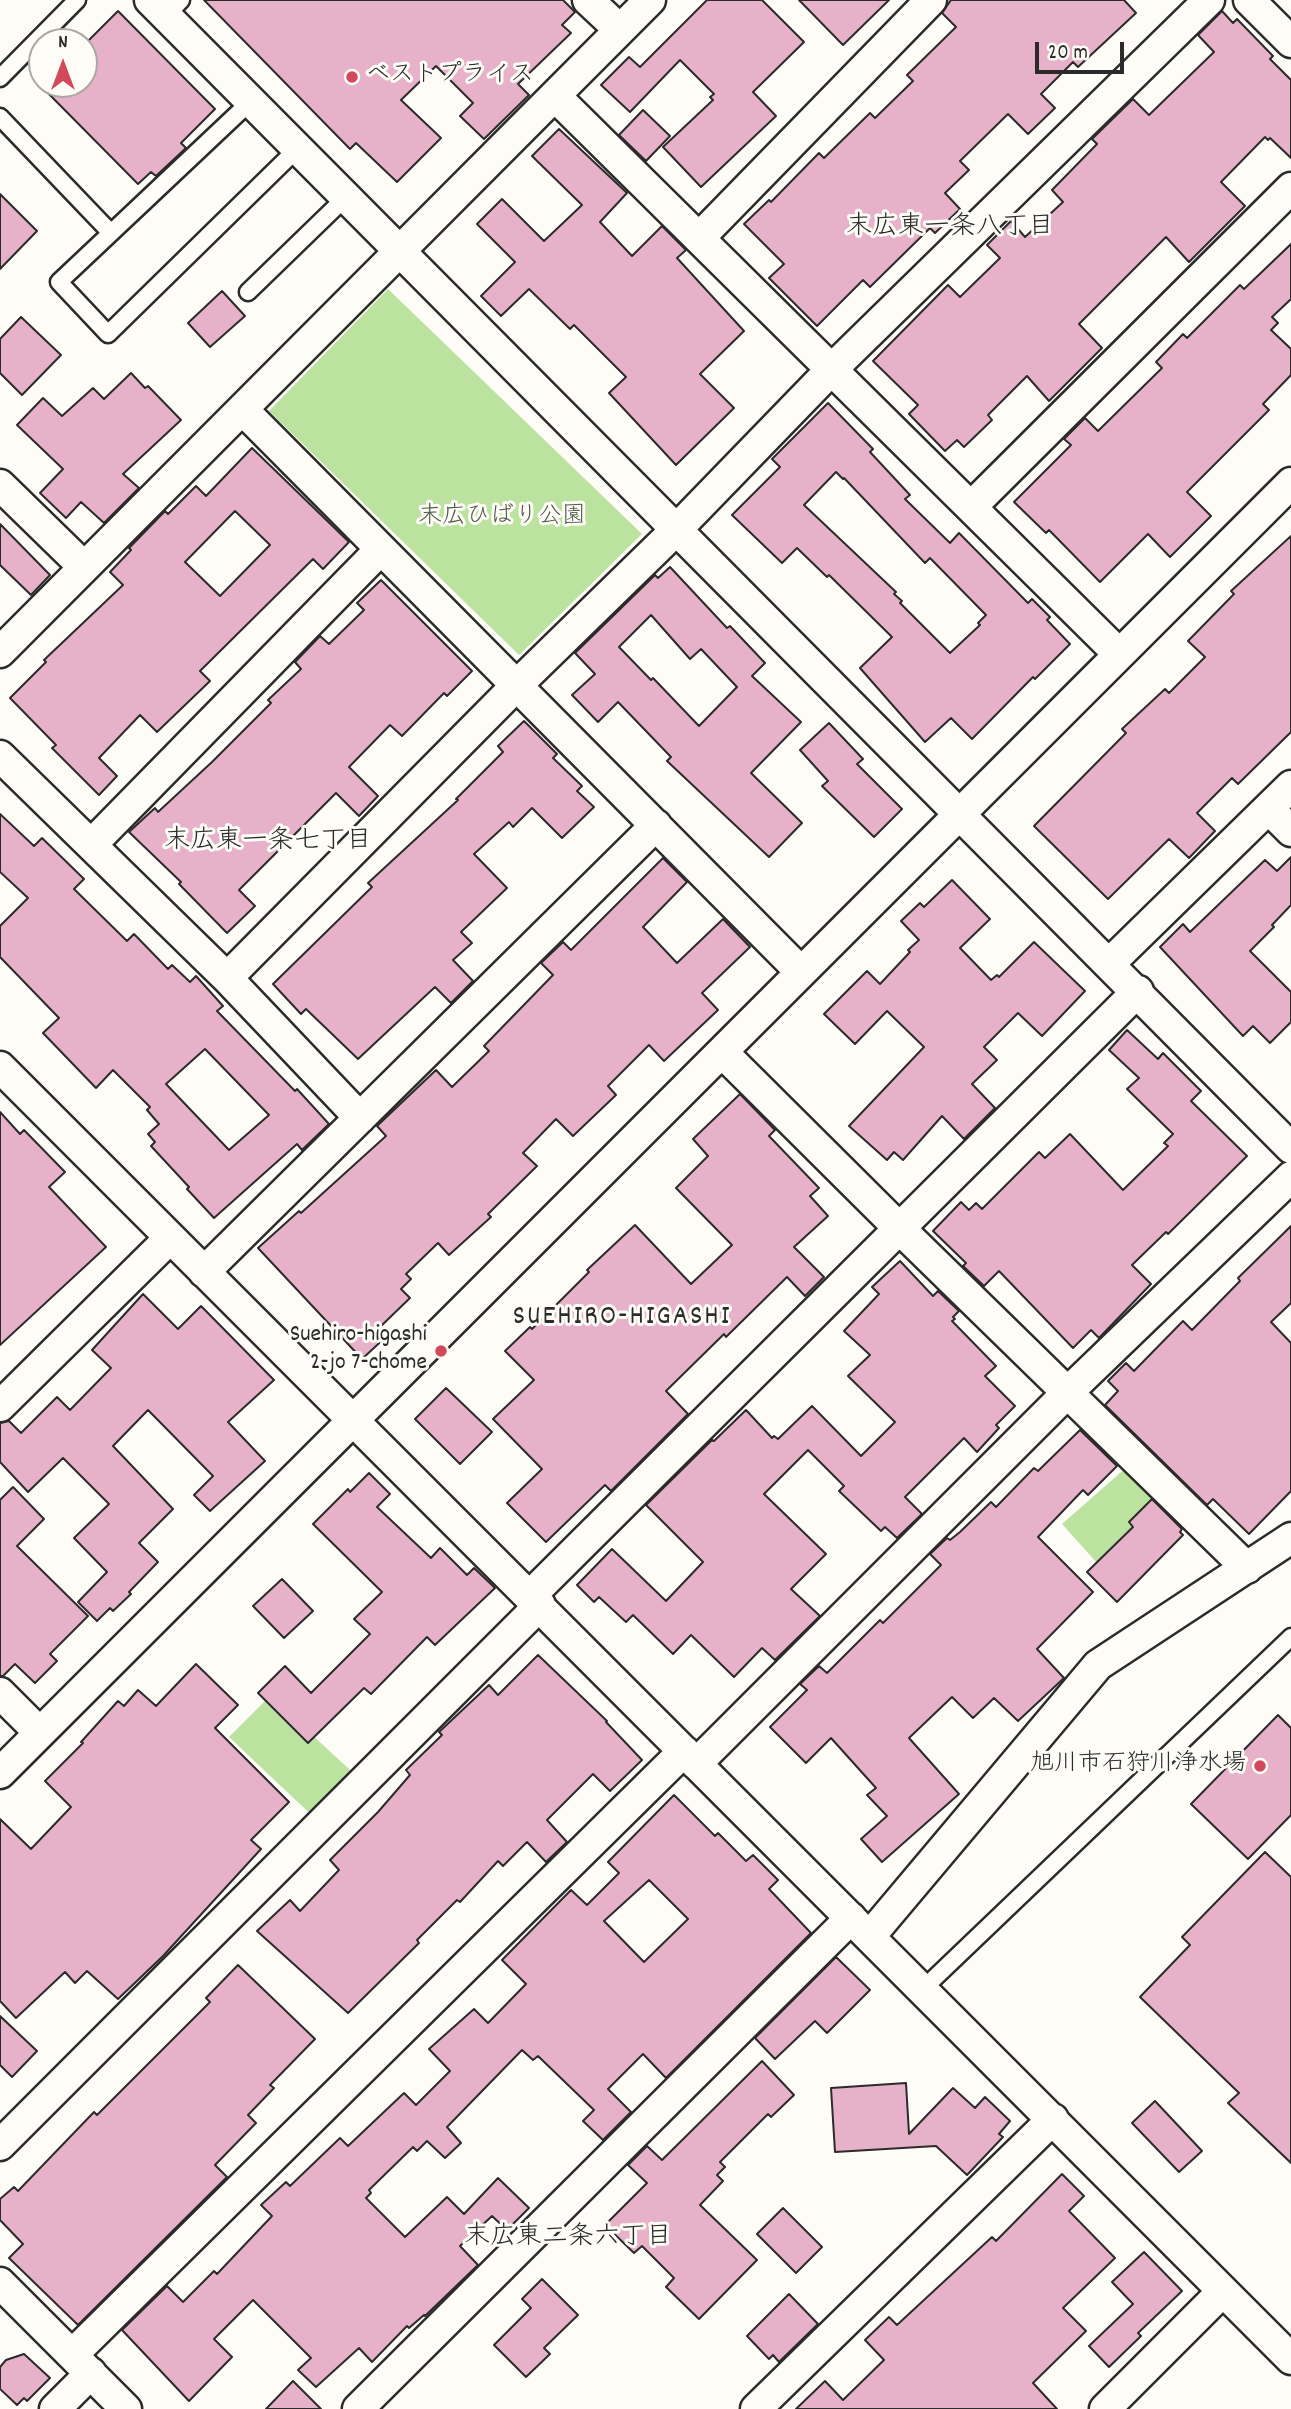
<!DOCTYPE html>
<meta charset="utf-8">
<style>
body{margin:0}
#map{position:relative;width:1291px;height:2409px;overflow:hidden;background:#fdfcf7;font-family:Dekko,sans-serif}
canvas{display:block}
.north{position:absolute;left:28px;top:28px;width:70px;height:70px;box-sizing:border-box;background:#fdfcf7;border:2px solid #a9a8a5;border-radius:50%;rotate:0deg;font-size:19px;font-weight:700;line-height:28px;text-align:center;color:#2b2b2b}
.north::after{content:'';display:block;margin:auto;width:24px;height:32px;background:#d1495b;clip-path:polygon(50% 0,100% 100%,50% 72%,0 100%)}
.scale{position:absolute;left:1035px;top:42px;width:89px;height:32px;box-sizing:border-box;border:4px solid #2b2b2b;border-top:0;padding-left:9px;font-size:21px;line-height:24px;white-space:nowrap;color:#2b2b2b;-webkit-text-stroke:5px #fdfcf7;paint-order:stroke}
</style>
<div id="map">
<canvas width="1291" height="2409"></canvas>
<div class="north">N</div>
<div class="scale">20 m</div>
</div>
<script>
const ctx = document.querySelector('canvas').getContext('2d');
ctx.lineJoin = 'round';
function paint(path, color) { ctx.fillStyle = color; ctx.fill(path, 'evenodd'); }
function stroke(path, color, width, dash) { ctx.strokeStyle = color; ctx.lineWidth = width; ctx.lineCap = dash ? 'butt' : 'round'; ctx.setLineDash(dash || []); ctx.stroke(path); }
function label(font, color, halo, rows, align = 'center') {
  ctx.font = font + ' Dekko,"Klee One",sans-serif'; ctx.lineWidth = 6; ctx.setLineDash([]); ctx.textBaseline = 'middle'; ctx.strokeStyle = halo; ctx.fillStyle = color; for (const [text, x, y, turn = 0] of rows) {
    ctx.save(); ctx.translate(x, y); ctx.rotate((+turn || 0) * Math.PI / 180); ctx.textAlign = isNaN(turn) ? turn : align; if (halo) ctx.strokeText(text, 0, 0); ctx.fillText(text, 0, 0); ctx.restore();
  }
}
const green = new Path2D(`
 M 388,289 L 642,534 L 519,655 L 269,411 Z
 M 1136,1459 L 1169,1492 L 1098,1564 L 1062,1524 Z
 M 270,1696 L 363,1782 L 319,1822 L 229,1737 Z`);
const building = new Path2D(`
 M 204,0 L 563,0 L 575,12 L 562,25 L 571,33 L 518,84 L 529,95 L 484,139 L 460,116 L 473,103 L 436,66 L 401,100 L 441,138 L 397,182 L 356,143 L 350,149 Z
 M 707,0 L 762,0 L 804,42 L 753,92 L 776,116 L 701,187 L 663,147 L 713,100 L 710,97 L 714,94 L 680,60 L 630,112 L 601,85 L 629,57 L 640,67 Z
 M 799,0 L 889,0 L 843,45 Z
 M 951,0 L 1124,0 L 1136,13 L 1078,67 L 1073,62 L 1041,94 L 1055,108 L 1028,134 L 1008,114 L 960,161 L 969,170 L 945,193 L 960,209 L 935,233 L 930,228 L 870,287 L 863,280 L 817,326 L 769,278 L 784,264 L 744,224 L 769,200 L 771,202 L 819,153 L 824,158 L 870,113 L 875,118 L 913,81 L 907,75 L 956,27 L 942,13 Z
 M 118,11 L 215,109 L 181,143 L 186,148 L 156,176 L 151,172 L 138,184 L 39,84 L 84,84 L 84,45 Z
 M 1222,11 L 1233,23 L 1237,19 L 1273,56 L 1270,59 L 1291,80 L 1291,158 L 1270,138 L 1268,140 L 1265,137 L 1221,182 L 1245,206 L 1189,262 L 1166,237 L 1079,324 L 1102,348 L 1049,401 L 1027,376 L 988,415 L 992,420 L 964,447 L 957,440 L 945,451 L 909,414 L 918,405 L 873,361 L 948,285 L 960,297 L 1000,258 L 987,245 L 1011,221 L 1025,237 L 1063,202 L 1052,190 L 1097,144 L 1092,139 L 1133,99 L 1149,115 L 1214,52 L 1198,35 Z
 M 643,110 L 670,136 L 646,161 L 619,135 Z
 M 559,129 L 627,193 L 600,222 L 632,256 L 662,226 L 686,250 L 677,258 L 744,331 L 700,374 L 734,408 L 676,465 L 609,393 L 626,377 L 574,325 L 570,329 L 529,289 L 501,316 L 481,296 L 515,262 L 477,224 L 502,199 L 544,241 L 582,205 L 532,156 Z
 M 0,194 L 37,231 L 0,269 Z
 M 1291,244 L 1291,299 L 1272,317 L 1278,323 L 1271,330 L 1291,349 L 1291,375 L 1263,404 L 1269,410 L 1187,492 L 1211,516 L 1170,557 L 1148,534 L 1100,582 L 1049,530 L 1046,533 L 1014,502 L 1071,445 L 1064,439 L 1085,418 L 1098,431 L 1162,368 L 1156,362 L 1183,334 L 1187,338 L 1240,285 L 1244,289 Z
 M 222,291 L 245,316 L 210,347 L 188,323 Z
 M 21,317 L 61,355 L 22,395 L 0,373 L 0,339 Z
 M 131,373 L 145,388 L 148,386 L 181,420 L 123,474 L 139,488 L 104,523 L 81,502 L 66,518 L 40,493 L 63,469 L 17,425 L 43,398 L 62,416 L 93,388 L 104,399 Z
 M 828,403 L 873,449 L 870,452 L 910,495 L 905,499 L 950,543 L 959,533 L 1028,603 L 1032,599 L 1050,617 L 1047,620 L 1070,644 L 1035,679 L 1033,677 L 972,739 L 951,718 L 925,742 L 860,668 L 892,637 L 829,575 L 827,577 L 797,548 L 782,563 L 732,515 L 780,467 L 772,459 ZM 836,472 L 843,479 L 844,478 L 925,563 L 930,558 L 986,615 L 978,623 L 980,625 L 950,653 L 900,603 L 902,601 L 894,594 L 896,592 L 804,505 Z
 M 252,448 L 349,542 L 323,569 L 313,559 L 200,671 L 210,681 L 157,732 L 140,715 L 99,758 L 117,776 L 99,795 L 52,748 L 56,745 L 10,698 L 46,662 L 44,660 L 123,585 L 110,572 L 131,550 L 129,548 L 165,511 L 168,514 L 196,486 L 206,496 ZM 235,511 L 270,545 L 220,596 L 185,562 Z
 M 0,524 L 50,575 L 31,595 L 0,565 Z
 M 1291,536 L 1291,732 L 1238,784 L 1232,778 L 1197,813 L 1215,831 L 1189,858 L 1169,839 L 1108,899 L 1034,826 L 1126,733 L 1122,729 L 1165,689 L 1169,693 L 1205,657 L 1188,641 L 1234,594 L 1231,591 Z
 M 670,567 L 727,628 L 730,626 L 765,663 L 752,676 L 801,722 L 751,773 L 802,823 L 769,857 L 667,761 L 671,757 L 618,702 L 598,722 L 572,695 L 595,674 L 575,653 L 655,575 L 658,578 ZM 651,615 L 690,659 L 701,649 L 737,687 L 699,726 L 653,678 L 651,680 L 619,647 Z
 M 381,580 L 472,671 L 447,696 L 444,693 L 402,736 L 390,725 L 349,767 L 378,796 L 359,816 L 336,793 L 239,890 L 255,906 L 227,933 L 179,884 L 181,882 L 129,832 L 155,808 L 158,812 L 212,762 L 271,703 L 268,700 L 301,669 L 295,662 L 320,636 L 329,644 L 364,610 L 357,603 Z
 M 524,721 L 557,754 L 553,758 L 582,786 L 577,791 L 594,807 L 562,838 L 532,808 L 513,827 L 509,822 L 474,854 L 507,888 L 461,932 L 472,943 L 453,960 L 473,981 L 451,1003 L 435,987 L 358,1059 L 306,1009 L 301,1014 L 273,984 L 372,887 L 368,883 L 458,800 L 456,799 L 503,752 L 498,746 Z
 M 829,723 L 863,759 L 857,764 L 902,809 L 874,837 L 822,786 L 828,781 L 800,750 Z
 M 0,814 L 34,846 L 42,838 L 84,879 L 74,889 L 127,941 L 134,934 L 168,969 L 172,965 L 190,982 L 196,976 L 223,1006 L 217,1011 L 295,1091 L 297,1089 L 329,1124 L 302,1150 L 297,1144 L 214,1218 L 187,1189 L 189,1187 L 151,1146 L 155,1142 L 148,1134 L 159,1124 L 147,1110 L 150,1107 L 113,1070 L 96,1088 L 43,1033 L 59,1018 L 0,957 L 0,926 L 28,898 L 0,872 ZM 205,1049 L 269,1115 L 229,1150 L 166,1084 Z
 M 1291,857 L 1291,905 L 1272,925 L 1274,927 L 1250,951 L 1291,992 L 1291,1022 L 1270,1043 L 1253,1026 L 1243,1036 L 1160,947 L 1183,924 L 1190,932 L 1265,860 L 1277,871 Z
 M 663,858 L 687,882 L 643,927 L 677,963 L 723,919 L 750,947 L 702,993 L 718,1010 L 664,1061 L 649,1045 L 608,1086 L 616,1095 L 573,1136 L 556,1119 L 523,1153 L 537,1166 L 488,1214 L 491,1217 L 449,1255 L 438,1243 L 406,1274 L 411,1279 L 401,1289 L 410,1298 L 380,1327 L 388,1335 L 362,1359 L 258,1248 L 299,1211 L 301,1213 L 386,1136 L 377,1126 L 436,1070 L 452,1087 L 489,1051 L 484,1046 L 553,975 L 541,963 L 563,942 L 571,950 Z
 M 952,880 L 990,919 L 960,948 L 991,980 L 997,975 L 999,977 L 1034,942 L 1085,991 L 1042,1036 L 1018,1013 L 984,1047 L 997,1060 L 972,1084 L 995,1108 L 964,1139 L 942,1116 L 903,1160 L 894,1152 L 887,1160 L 849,1126 L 924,1047 L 887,1011 L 855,1044 L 824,1014 L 867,971 L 880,984 L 910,952 L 908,950 L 919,940 L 901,921 L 920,903 L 924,907 Z
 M 1127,1030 L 1158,1059 L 1163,1053 L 1201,1091 L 1191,1101 L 1247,1156 L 1168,1234 L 1166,1232 L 1132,1265 L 1151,1284 L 1099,1338 L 1091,1330 L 1073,1348 L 999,1271 L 984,1286 L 963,1266 L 966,1263 L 933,1231 L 961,1202 L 969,1210 L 976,1203 L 982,1209 L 1039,1152 L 1045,1158 L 1070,1134 L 1123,1190 L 1168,1146 L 1164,1143 L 1173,1134 L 1127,1089 L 1139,1078 L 1109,1050 Z
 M 740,1094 L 775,1130 L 769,1136 L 819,1188 L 810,1196 L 828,1216 L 794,1247 L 824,1277 L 805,1296 L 787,1277 L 726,1337 L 724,1334 L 666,1391 L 688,1414 L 611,1491 L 605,1485 L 546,1542 L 507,1503 L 542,1469 L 493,1419 L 534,1380 L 505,1351 L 530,1327 L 532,1329 L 589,1272 L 587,1270 L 635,1225 L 691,1284 L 732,1245 L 676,1188 L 708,1156 L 693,1139 Z
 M 0,1112 L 20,1134 L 24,1130 L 65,1172 L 49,1187 L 106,1247 L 0,1345 Z
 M 1291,1226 L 1291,1303 L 1271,1322 L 1291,1343 L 1291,1491 L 1249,1534 L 1213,1499 L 1207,1505 L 1105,1405 L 1118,1391 L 1108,1381 L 1126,1363 L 1134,1371 L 1183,1321 L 1192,1330 L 1240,1281 L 1238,1278 Z
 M 900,1261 L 933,1296 L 938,1291 L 959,1311 L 953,1317 L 955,1319 L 952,1321 L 996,1366 L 985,1376 L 1015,1406 L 996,1425 L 999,1428 L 977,1452 L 964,1438 L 905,1497 L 922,1514 L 897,1538 L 885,1527 L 881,1531 L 839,1491 L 844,1486 L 808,1450 L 764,1494 L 826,1554 L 791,1589 L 820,1616 L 775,1660 L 762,1648 L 734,1677 L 691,1635 L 673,1654 L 633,1615 L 626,1622 L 599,1597 L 594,1602 L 577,1585 L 612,1549 L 666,1601 L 703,1562 L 646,1505 L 712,1440 L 714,1441 L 746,1410 L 772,1438 L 774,1436 L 778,1439 L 812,1406 L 861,1456 L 895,1422 L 848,1376 L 870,1355 L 844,1331 L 879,1294 L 872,1287 Z
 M 143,1294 L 178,1329 L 201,1306 L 274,1380 L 228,1422 L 265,1461 L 210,1511 L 194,1495 L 213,1476 L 148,1410 L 113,1446 L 173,1509 L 139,1543 L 158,1562 L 129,1592 L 131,1594 L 113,1611 L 110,1608 L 97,1621 L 78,1602 L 107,1572 L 74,1538 L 109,1504 L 63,1458 L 28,1492 L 0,1462 L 0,1423 L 9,1421 L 21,1433 L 57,1397 L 70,1410 L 111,1368 L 92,1350 Z
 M 446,1388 L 492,1432 L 460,1464 L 415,1419 Z
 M 1080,1430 L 1117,1466 L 1088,1495 L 1083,1490 L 1038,1537 L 1093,1592 L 1037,1649 L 1064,1678 L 1018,1721 L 994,1698 L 973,1718 L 952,1697 L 909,1738 L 959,1794 L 882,1862 L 861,1839 L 887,1816 L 867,1795 L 876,1788 L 831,1738 L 806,1763 L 770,1727 L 807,1690 L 800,1684 L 819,1666 L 827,1673 L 880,1620 L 883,1623 L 941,1565 L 930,1554 L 947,1538 L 950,1540 L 960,1532 L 991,1502 L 996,1507 L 1034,1468 L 1038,1471 Z
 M 369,1473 L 390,1494 L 377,1507 L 431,1558 L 440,1548 L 467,1575 L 474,1568 L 495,1588 L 435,1645 L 427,1637 L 371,1694 L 364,1688 L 308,1743 L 258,1693 L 285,1666 L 311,1693 L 370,1634 L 354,1619 L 382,1592 L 313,1524 L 348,1489 L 350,1492 Z
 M 13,1487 L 44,1519 L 17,1546 L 88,1616 L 50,1654 L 57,1661 L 35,1683 L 15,1664 L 3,1676 L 0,1676 L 0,1500 Z
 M 1152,1499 L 1182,1529 L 1180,1532 L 1183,1535 L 1117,1602 L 1087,1572 L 1133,1527 L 1129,1522 Z
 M 282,1579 L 313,1611 L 284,1638 L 253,1606 Z
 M 538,1655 L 607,1721 L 606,1722 L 642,1760 L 610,1791 L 593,1774 L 547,1820 L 567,1842 L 546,1862 L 527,1842 L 503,1866 L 498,1861 L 460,1902 L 457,1900 L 417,1940 L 419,1943 L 348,2013 L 257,1931 L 290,1900 L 300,1911 L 339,1870 L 330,1860 L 378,1812 L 410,1775 L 406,1770 L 442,1735 L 439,1732 L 489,1685 L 498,1695 Z
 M 196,1664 L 238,1705 L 215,1728 L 289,1802 L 251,1840 L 261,1849 L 163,1956 L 118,1999 L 87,1971 L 75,1983 L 65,1972 L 16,2018 L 0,2001 L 0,1819 L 31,1849 L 71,1807 L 45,1781 L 83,1743 L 81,1742 L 118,1701 L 124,1706 L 138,1690 L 156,1706 Z
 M 1278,1715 L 1291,1728 L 1291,1815 L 1248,1859 L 1191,1804 Z
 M 674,1795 L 715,1836 L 718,1833 L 746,1861 L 753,1855 L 778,1880 L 769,1889 L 811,1933 L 666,2078 L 643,2054 L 608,2089 L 631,2112 L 603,2140 L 583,2121 L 594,2110 L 538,2056 L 533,2060 L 522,2050 L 447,2127 L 461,2143 L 445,2158 L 427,2141 L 417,2151 L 413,2147 L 369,2190 L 371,2193 L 366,2198 L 405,2237 L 447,2197 L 464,2214 L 498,2178 L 529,2208 L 507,2230 L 492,2216 L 460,2246 L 478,2265 L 425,2316 L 424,2315 L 409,2328 L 407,2326 L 372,2362 L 359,2348 L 316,2387 L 298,2370 L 311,2358 L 253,2300 L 214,2339 L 232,2357 L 189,2401 L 122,2330 L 167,2286 L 183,2302 L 214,2271 L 217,2274 L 272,2216 L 261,2205 L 286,2182 L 290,2186 L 340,2138 L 348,2146 L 404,2093 L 416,2105 L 450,2071 L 429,2049 L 474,2009 L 488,2023 L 526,1984 L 502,1960 L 571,1890 L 587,1905 L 619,1873 L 608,1862 ZM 649,1880 L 688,1919 L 644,1962 L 604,1921 Z
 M 1265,1852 L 1291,1877 L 1291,2163 L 1228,2103 L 1239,2093 L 1140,1997 L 1190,1945 L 1182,1937 Z
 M 836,1957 L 870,1990 L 827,2033 L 815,2021 L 775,2059 L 755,2038 Z
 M 238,1965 L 315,2039 L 270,2085 L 274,2088 L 248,2115 L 256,2123 L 215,2165 L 227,2177 L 78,2325 L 9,2258 L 23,2244 L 0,2220 L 0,2199 L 14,2187 L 18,2191 L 94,2112 L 97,2115 L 210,2002 L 206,1998 Z
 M 0,2016 L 37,2051 L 12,2077 L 0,2065 Z
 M 762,2061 L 794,2095 L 771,2117 L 768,2114 L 720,2162 L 725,2167 L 717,2175 L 723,2181 L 700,2205 L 757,2260 L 699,2319 L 666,2287 L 674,2278 L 642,2246 L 634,2253 L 605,2225 L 647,2183 L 628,2165 L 647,2146 L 662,2160 Z
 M 906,2083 L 909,2134 L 953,2088 L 975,2108 L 985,2097 L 1010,2121 L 999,2134 L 1003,2137 L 967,2175 L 936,2146 L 835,2152 L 831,2088 Z
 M 1155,2101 L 1202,2151 L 1179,2172 L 1132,2123 Z
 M 1062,2174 L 1084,2196 L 1069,2211 L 1115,2258 L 1063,2308 L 1086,2331 L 1033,2383 L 1057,2409 L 796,2409 L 825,2381 L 843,2400 L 884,2360 L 865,2340 L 889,2317 L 897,2325 L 992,2237 L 996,2241 Z
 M 783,2208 L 822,2247 L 796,2273 L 757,2234 Z
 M 1144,2252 L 1182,2291 L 1138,2333 L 1141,2336 L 1109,2367 L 1089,2346 L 1133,2304 L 1112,2282 Z
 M 542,2279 L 578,2315 L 544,2348 L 550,2354 L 526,2377 L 494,2345 L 531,2308 L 522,2299 Z
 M 789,2294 L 818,2324 L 779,2362 L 773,2355 L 769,2359 L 747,2336 Z
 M 24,2354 L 50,2378 L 27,2401 L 24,2398 L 17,2405 L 0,2389 L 0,2367 L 6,2360 Z
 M 293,2381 L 321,2409 L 266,2409 Z`);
const lane = new Path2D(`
 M 166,16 L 181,0
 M 0,78 L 77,0
 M 0,117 L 111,233 L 251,101
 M 111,233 L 59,282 L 108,334 L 298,148
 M 248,292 L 346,197
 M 923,1989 L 1291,1637`);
const street = new Path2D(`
 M 150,0 L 1291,1148
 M 588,0 L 620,30
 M 1249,0 L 1291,42
 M 555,96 L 1119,654
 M 700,237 L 931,0
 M 243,410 L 801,972
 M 0,485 L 83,566
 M 971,507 L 1291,188
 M 0,652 L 650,0
 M 0,756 L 227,978 L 360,1118
 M 1269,809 L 1291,831
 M 91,845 L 380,550
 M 1110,963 L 1291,786
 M 227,978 L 516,686 L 676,530 L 831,370 L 1209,0
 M 722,1052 L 900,1229 L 1247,1568
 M 0,1067 L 1291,2359
 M 204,1272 L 656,825
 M 0,1406 L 170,1238
 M 530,1596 L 1138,991
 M 0,1693 L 40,1733
 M 696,1764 L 1068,1392 L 1291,1177
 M 0,1773 L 1291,483
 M 870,1936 L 1098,1665 L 1291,1538
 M 0,2145 L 540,1605
 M 0,2283 L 126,2409
 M 73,2354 L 684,1751
 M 55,2409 L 91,2373
 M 358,2409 L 851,1918
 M 756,2409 L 1053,2119
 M 1105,2409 L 1222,2292`);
const markers = [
 [352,77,7,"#d1495b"],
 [441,1351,7,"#d1495b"],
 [1260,1766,7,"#d1495b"]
];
const poiNames = [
 ["ベストプライス",366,77,"left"],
 ["Suehiro-higashi",427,1337],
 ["2-jo 7-chome",427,1365],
 ["旭川市石狩川浄水場",1246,1766]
];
const parkNames = [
 ["末広ひばり公園",502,519]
];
const neighbourhoodNames = [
 ["末広東一条八丁目",950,229],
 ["末広東一条七丁目",268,843],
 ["末広東二条六丁目",568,2239]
];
const quarterNames = [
 ["SUEHIRO-HIGASHI",622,1319]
];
paint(green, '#bbe29e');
paint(building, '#e7b1c9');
stroke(building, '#2b2b2b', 2);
stroke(lane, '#2b2b2b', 21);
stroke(street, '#2b2b2b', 35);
stroke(lane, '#fdfcf7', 16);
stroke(street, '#fdfcf7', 30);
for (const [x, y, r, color] of markers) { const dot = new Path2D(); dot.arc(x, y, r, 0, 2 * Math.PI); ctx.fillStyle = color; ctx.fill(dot); stroke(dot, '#fdfcf7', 2.5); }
label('24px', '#2b2b2b', '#fdfcf7', poiNames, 'right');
label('24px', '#4f5948', '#fdfcf7', parkNames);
label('26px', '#2b2b2b', '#fdfcf7', neighbourhoodNames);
ctx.letterSpacing = '2px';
label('28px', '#2b2b2b', '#fdfcf7', quarterNames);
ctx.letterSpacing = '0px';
</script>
